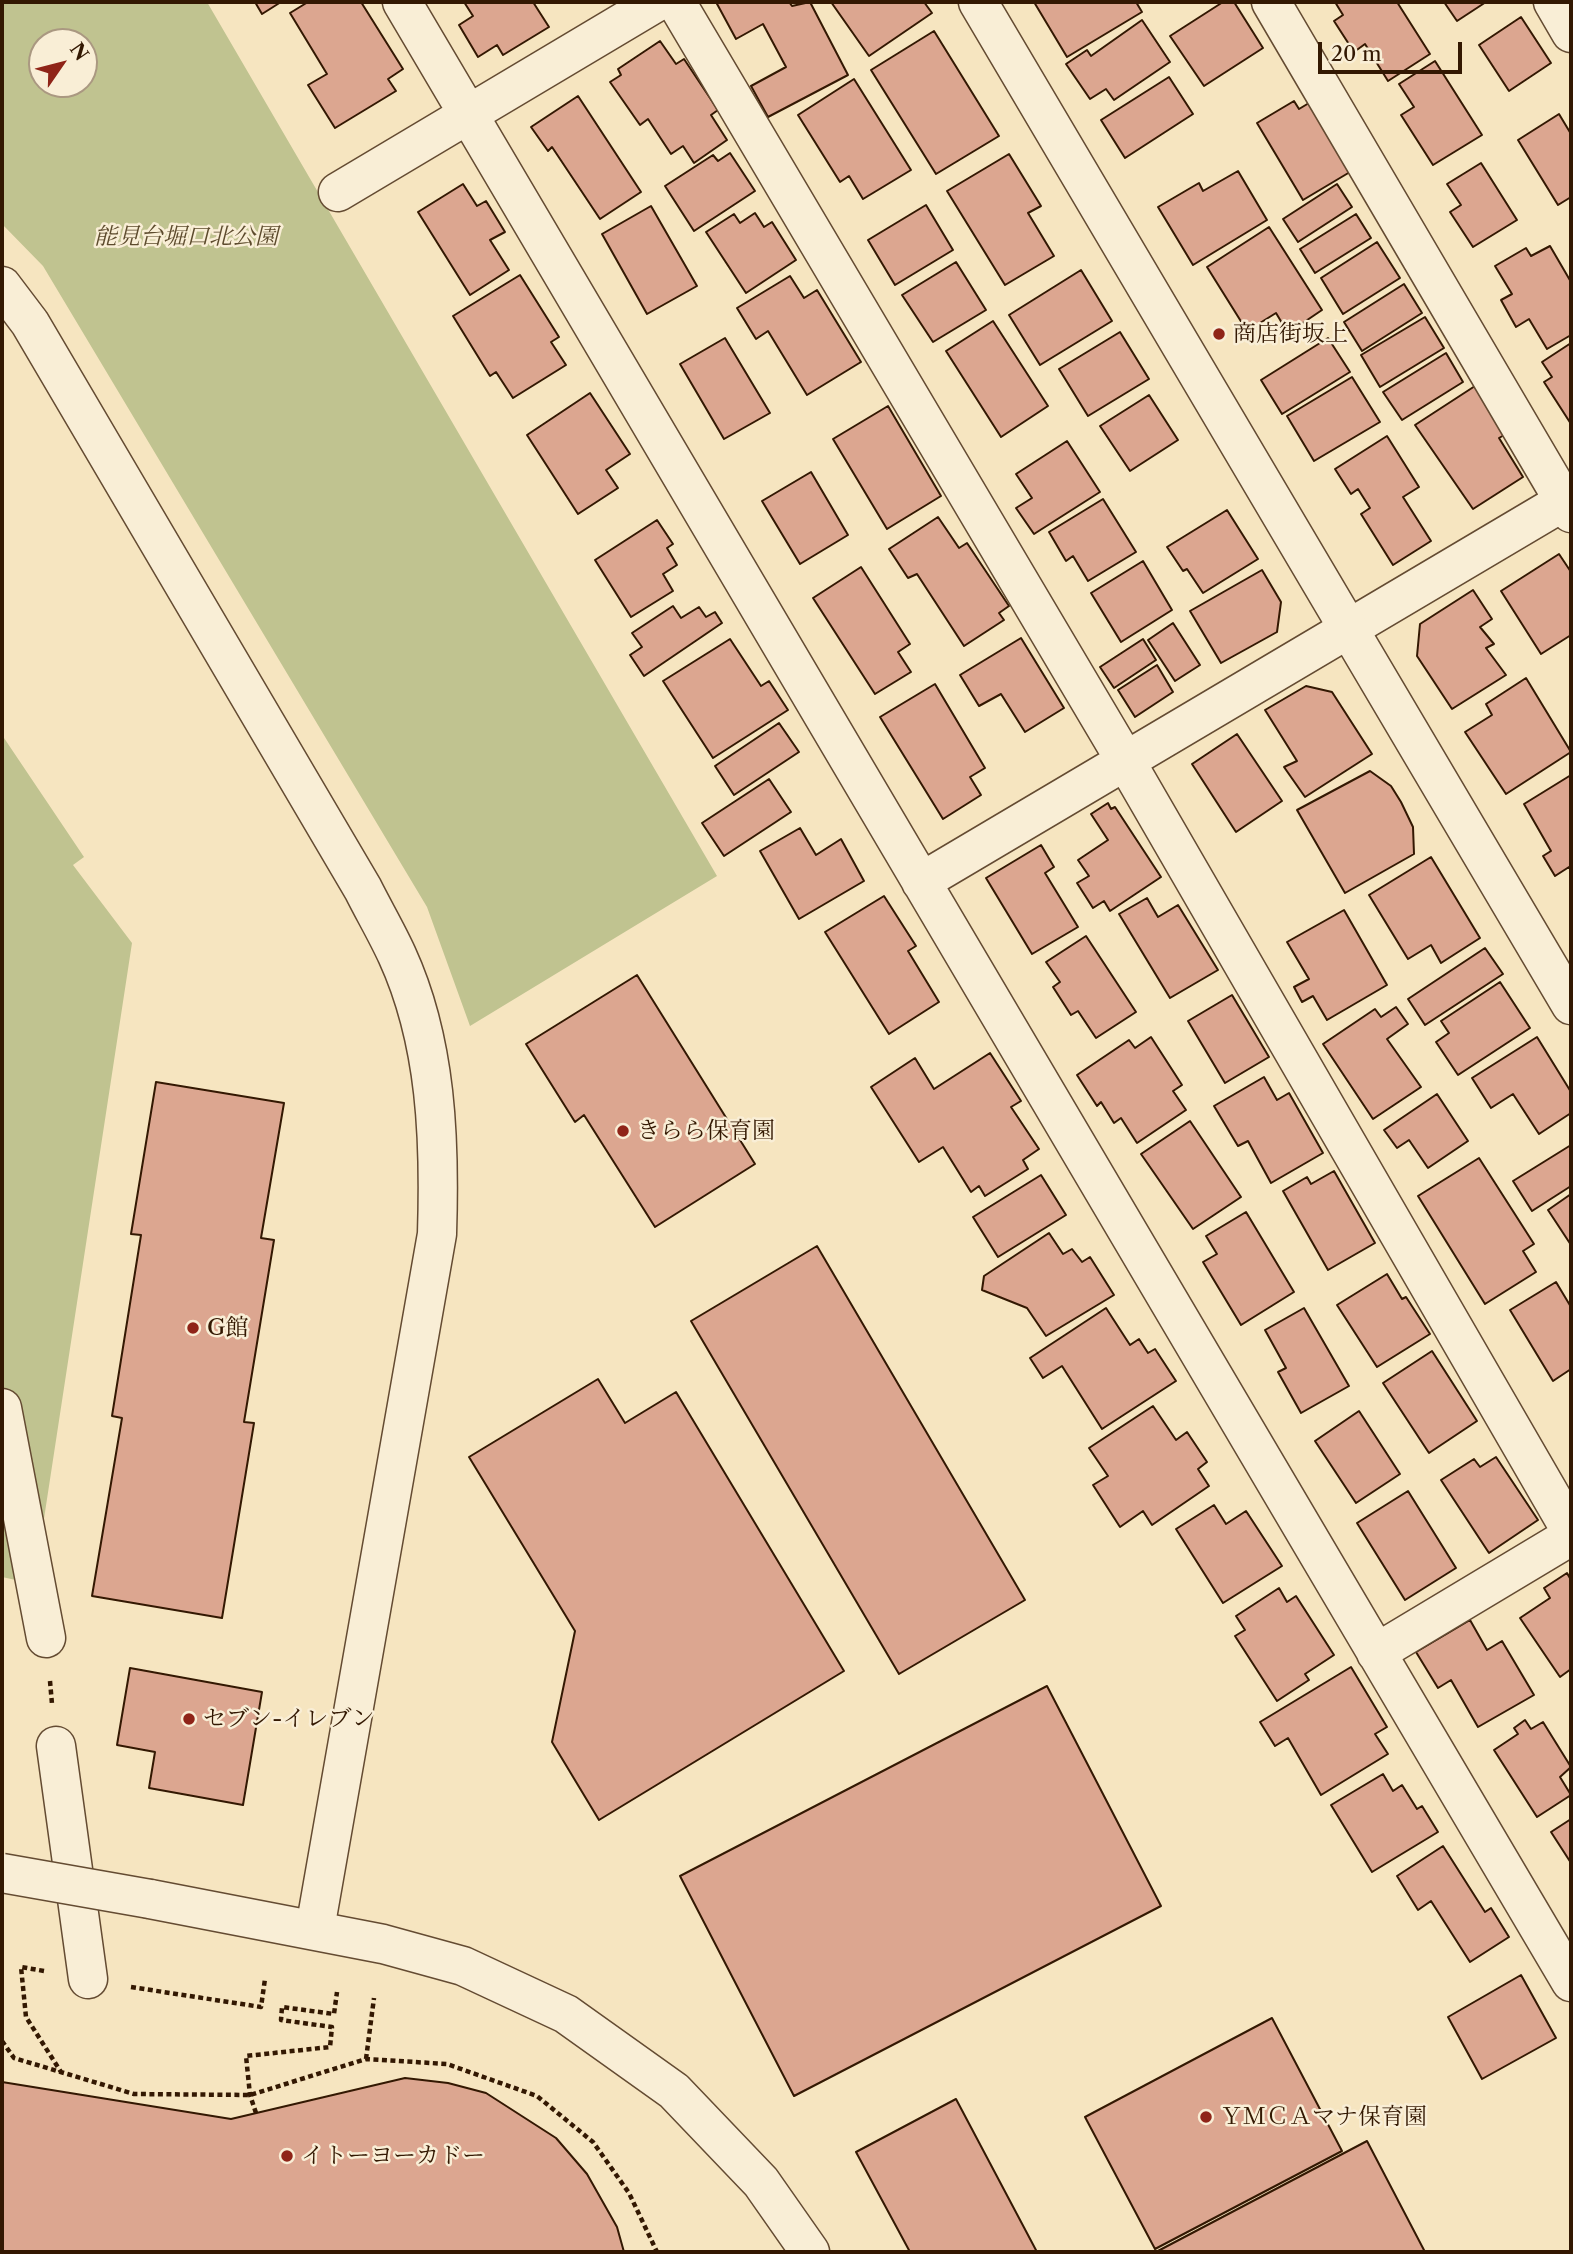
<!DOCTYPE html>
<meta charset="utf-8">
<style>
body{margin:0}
#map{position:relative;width:1573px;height:2254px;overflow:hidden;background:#f6e5c0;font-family:"Libre Caslon Text",serif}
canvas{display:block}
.frame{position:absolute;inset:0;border:4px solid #331802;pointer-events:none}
.north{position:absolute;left:28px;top:28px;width:70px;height:70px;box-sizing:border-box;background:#f9eed6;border:2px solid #aa9881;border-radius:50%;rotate:55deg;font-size:19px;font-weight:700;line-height:28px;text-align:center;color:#331802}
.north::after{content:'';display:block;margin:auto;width:24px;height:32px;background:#8f2418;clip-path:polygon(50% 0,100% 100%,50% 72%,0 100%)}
.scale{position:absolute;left:1318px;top:42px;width:144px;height:32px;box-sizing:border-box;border:4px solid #331802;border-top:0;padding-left:9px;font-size:21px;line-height:24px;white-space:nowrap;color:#331802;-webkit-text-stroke:5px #f9eed6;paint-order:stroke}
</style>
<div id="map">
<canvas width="1573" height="2254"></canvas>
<div class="frame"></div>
<div class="north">N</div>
<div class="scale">20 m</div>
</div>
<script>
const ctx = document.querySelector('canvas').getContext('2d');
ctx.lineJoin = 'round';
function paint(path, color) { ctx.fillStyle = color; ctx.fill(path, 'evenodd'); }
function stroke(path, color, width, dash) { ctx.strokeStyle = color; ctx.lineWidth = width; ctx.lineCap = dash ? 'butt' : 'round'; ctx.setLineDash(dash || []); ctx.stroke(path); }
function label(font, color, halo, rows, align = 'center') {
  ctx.font = font + ' "Libre Caslon Text","Noto Serif JP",serif'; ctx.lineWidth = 5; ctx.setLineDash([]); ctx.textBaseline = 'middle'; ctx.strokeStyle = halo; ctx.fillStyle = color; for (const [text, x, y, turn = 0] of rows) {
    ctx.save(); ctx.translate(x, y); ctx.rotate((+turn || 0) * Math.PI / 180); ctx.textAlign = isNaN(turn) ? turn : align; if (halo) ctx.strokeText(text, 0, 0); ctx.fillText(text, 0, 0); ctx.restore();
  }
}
const green = new Path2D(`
 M 2,2 L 207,2 L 717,876 L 470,1026 L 427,907 L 43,266 L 2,224 ZM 42,42 L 84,42 L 84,84 L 42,84 Z
 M 2,735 L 84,857 L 73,865 L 132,943 L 34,1584 L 2,1577 Z`);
const building = new Path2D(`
 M 255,2 L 281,2 L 262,14 Z
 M 308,2 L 361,2 L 403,69 L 388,79 L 396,91 L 335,128 L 308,85 L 327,74 L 290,13 Z
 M 464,2 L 533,2 L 549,27 L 503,55 L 497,45 L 478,57 L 459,25 L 473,16 Z
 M 716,2 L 789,2 L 792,6 L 810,2 L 848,75 L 768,117 L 751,86 L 786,67 L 763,24 L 736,39 Z
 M 831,2 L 924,2 L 932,13 L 869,56 Z
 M 1034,2 L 1136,2 L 1142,12 L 1067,57 Z
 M 1223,2 L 1234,2 L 1263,48 L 1204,86 L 1170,36 Z
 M 1335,2 L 1397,2 L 1430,54 L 1388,81 L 1365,44 L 1354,52 L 1334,21 L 1343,15 Z
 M 1444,2 L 1486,2 L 1457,21 Z
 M 1521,17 L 1551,63 L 1509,91 L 1479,45 Z
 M 1142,20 L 1170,62 L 1114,100 L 1106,89 L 1090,99 L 1066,64 L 1087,50 L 1091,56 Z
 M 934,31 L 999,136 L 936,174 L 871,70 Z
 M 660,41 L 676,64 L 684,59 L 718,110 L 711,115 L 727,140 L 694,163 L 683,146 L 671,154 L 648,119 L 640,125 L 610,82 L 621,75 L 618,69 Z
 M 1435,61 L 1482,135 L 1433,165 L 1401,115 L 1414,107 L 1399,84 Z
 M 1169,77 L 1193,114 L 1125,158 L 1101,120 Z
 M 854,79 L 911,170 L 863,199 L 849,176 L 840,182 L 798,115 Z
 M 578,96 L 641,192 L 600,219 L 552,147 L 548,151 L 531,127 Z
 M 1314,100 L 1355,169 L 1303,200 L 1257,123 L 1294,101 L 1299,109 Z
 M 1559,114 L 1571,134 L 1571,197 L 1558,205 L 1518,140 Z
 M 730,153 L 755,191 L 694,231 L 665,186 L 713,155 L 718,161 Z
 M 1009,154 L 1041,206 L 1028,213 L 1054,256 L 1005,285 L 947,191 Z
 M 1481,163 L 1517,220 L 1473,247 L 1450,212 L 1461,205 L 1447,184 Z
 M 1238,171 L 1267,220 L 1193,265 L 1158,207 L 1199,183 L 1203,191 Z
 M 463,184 L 477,206 L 486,201 L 505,232 L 490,240 L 509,270 L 470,295 L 418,212 Z
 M 1337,184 L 1352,207 L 1298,242 L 1283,219 Z
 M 926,205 L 953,250 L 895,285 L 868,240 Z
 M 651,206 L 697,286 L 647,314 L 602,234 Z
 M 755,213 L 764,227 L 772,222 L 796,260 L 746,293 L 706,232 L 734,214 L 740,223 Z
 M 1356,214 L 1371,238 L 1315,273 L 1300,249 Z
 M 1269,227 L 1322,310 L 1288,333 L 1276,313 L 1247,331 L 1207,267 Z
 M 1377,242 L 1400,278 L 1343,314 L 1321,278 Z
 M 1550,246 L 1571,282 L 1571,335 L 1547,349 L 1529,319 L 1516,327 L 1501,300 L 1512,294 L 1495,266 L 1526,248 L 1531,256 Z
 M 956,262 L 986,310 L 933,342 L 902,295 Z
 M 1081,270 L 1112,321 L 1040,365 L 1009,315 Z
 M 520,275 L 559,337 L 551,342 L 566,365 L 513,398 L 496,372 L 490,376 L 453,316 Z
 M 790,276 L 804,298 L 817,290 L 861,362 L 807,395 L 768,331 L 756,339 L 737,308 Z
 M 1404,284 L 1422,313 L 1362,351 L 1344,322 Z
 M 1425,317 L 1444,348 L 1380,387 L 1361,355 Z
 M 993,321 L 1048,406 L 1001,437 L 946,351 Z
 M 1120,332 L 1149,379 L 1088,416 L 1059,369 Z
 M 725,338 L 770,413 L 724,439 L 680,364 Z
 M 1328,338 L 1350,372 L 1282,414 L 1261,380 Z
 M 1571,343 L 1571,424 L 1544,382 L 1552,377 L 1542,362 Z
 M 1446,353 L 1463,382 L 1402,420 L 1383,392 Z
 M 1352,377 L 1380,422 L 1314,461 L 1287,416 Z
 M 1475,386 L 1506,434 L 1499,438 L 1523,477 L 1473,509 L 1415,425 Z
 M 590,393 L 630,454 L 606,470 L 618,488 L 578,514 L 527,435 Z
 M 1149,395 L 1178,440 L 1130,471 L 1100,426 Z
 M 888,406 L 941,496 L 887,529 L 833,439 Z
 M 1387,436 L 1419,487 L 1403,497 L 1431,541 L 1393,565 L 1361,514 L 1370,508 L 1358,489 L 1351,494 L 1335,469 Z
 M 1067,441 L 1100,492 L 1034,534 L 1016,508 L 1032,498 L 1016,474 Z
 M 811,472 L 848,535 L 800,564 L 762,501 Z
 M 1103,499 L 1136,552 L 1088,581 L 1073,556 L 1066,561 L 1049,532 Z
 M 1227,510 L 1258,559 L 1203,593 L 1187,569 L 1183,571 L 1167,547 Z
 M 938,517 L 959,548 L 967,543 L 1009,606 L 999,613 L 1004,620 L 964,646 L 917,574 L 908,578 L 889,549 Z
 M 657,520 L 673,544 L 667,548 L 677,565 L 663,574 L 673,591 L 631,617 L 595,560 Z
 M 1559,554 L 1571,572 L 1571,635 L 1541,654 L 1501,591 Z
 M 1143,561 L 1172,610 L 1121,642 L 1091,593 Z
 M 861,567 L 910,644 L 898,652 L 911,672 L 875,694 L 813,598 Z
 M 1262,570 L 1281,602 L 1277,632 L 1221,663 L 1190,611 Z
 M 1473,590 L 1492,619 L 1480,627 L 1494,644 L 1486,648 L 1506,675 L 1452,709 L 1417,656 L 1420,624 Z
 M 673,606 L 681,618 L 699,607 L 706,617 L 715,612 L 722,623 L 644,676 L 630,655 L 642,647 L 632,633 Z
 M 1173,623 L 1200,665 L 1175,681 L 1148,640 Z
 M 1021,638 L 1064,708 L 1025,732 L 1001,694 L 979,706 L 960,675 Z
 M 730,639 L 761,686 L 769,681 L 788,710 L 713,758 L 663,681 Z
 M 1143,639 L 1156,660 L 1114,688 L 1100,667 Z
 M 1157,665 L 1173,692 L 1135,717 L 1118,690 Z
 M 1526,678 L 1571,752 L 1506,794 L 1465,732 L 1492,715 L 1486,704 Z
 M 935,684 L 985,768 L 970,777 L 981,795 L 943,819 L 880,717 Z
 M 1306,686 L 1332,692 L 1372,754 L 1305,797 L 1284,767 L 1297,761 L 1265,710 Z
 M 779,723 L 799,752 L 734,795 L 715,766 Z
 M 1237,734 L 1282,801 L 1236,832 L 1192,764 Z
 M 1370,771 L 1391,786 L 1401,802 L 1413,827 L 1414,854 L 1345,893 L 1297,810 Z
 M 1571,775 L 1571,870 L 1569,867 L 1555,876 L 1543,856 L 1551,851 L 1524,804 Z
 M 769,779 L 791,812 L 724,856 L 702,823 Z
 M 1108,803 L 1111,809 L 1115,807 L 1161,877 L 1110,911 L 1104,901 L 1093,908 L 1077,883 L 1089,876 L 1078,860 L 1108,840 L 1091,814 Z
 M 800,828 L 816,855 L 841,839 L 864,881 L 799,919 L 760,851 Z
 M 1041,845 L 1054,867 L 1045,873 L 1078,927 L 1032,954 L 986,878 Z
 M 1431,857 L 1480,938 L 1441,963 L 1431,945 L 1408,959 L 1369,895 Z
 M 884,896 L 916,946 L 908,951 L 939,1002 L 889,1034 L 825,932 Z
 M 1147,898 L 1158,917 L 1178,905 L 1218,970 L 1170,998 L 1119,914 Z
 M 1344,910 L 1387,985 L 1327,1020 L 1313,996 L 1302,1002 L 1294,987 L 1309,979 L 1287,942 Z
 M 1086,936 L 1136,1012 L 1096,1038 L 1078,1011 L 1071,1015 L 1053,987 L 1060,982 L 1046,962 Z
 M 1485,948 L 1503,974 L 1425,1025 L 1408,999 Z
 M 637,975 L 755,1164 L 655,1227 L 584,1115 L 575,1122 L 526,1044 Z
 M 1500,982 L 1530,1028 L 1458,1075 L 1436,1042 L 1449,1033 L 1441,1021 Z
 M 1232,995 L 1269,1057 L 1225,1083 L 1188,1021 Z
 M 1396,1007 L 1408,1024 L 1387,1039 L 1421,1087 L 1373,1119 L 1323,1044 L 1375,1009 L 1381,1017 Z
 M 1151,1037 L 1182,1085 L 1173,1091 L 1186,1110 L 1137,1143 L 1121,1118 L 1114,1123 L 1101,1102 L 1097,1106 L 1077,1075 L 1129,1040 L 1135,1048 Z
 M 1537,1037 L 1571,1092 L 1571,1113 L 1539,1134 L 1513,1094 L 1491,1108 L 1472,1078 Z
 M 990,1053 L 1021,1101 L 1011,1107 L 1039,1149 L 1023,1160 L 1028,1169 L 985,1196 L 979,1186 L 971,1192 L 943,1147 L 919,1162 L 871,1087 L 915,1058 L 934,1089 Z
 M 1264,1077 L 1277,1100 L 1289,1093 L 1323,1153 L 1271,1183 L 1248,1141 L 1238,1146 L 1214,1106 Z
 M 156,1082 L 284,1103 L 261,1238 L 274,1240 L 244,1422 L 254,1423 L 222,1618 L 92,1596 L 122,1418 L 112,1416 L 141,1235 L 131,1234 Z
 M 1437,1094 L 1468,1141 L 1428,1168 L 1409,1140 L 1397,1148 L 1384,1130 Z
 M 1190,1121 L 1241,1197 L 1193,1229 L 1141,1154 Z
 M 1571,1145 L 1571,1186 L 1532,1211 L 1513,1181 Z
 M 1479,1158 L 1534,1244 L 1523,1251 L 1536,1272 L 1485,1304 L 1418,1196 Z
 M 1334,1171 L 1375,1243 L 1328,1270 L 1283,1191 L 1307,1177 L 1311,1184 Z
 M 1041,1175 L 1066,1215 L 998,1257 L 973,1217 Z
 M 1571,1194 L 1571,1245 L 1548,1210 Z
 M 1246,1212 L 1294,1292 L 1241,1325 L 1203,1262 L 1217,1254 L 1206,1236 Z
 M 1049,1233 L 1063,1254 L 1072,1249 L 1082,1262 L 1090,1257 L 1114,1295 L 1046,1336 L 1027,1308 L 982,1290 L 984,1276 Z
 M 817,1246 L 1025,1600 L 899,1674 L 691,1321 Z
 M 1387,1274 L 1402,1299 L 1406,1297 L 1430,1334 L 1377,1367 L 1337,1305 Z
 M 1556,1282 L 1571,1307 L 1571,1369 L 1553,1381 L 1510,1310 Z
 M 1106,1308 L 1130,1345 L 1139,1339 L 1148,1353 L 1155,1349 L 1176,1381 L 1102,1429 L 1062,1366 L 1043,1378 L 1030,1358 Z
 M 1304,1308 L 1349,1386 L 1301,1413 L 1278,1372 L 1286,1368 L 1265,1330 Z
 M 1432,1351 L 1477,1421 L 1429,1453 L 1383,1383 Z
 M 598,1379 L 625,1423 L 676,1392 L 844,1671 L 599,1820 L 552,1742 L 575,1631 L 469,1457 Z
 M 1153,1406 L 1176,1440 L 1187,1432 L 1207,1462 L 1198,1469 L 1209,1486 L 1152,1525 L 1143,1511 L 1120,1527 L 1093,1485 L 1108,1476 L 1089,1448 Z
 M 1359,1411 L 1400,1474 L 1356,1503 L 1315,1441 Z
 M 1496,1457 L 1538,1520 L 1489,1553 L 1441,1480 L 1474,1459 L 1480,1467 Z
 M 1408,1491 L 1456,1568 L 1405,1600 L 1357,1523 Z
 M 1214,1505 L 1226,1524 L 1246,1511 L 1282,1566 L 1223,1603 L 1176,1529 Z
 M 1567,1573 L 1571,1580 L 1571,1669 L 1560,1677 L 1520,1618 L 1550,1598 L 1544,1588 Z
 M 1279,1588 L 1287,1602 L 1296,1596 L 1334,1655 L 1305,1674 L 1309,1680 L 1277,1701 L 1235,1636 L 1245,1630 L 1236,1616 Z
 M 1470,1620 L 1487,1650 L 1502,1641 L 1534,1695 L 1478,1727 L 1451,1680 L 1438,1688 L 1416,1652 Z
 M 1351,1667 L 1387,1727 L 1375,1734 L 1388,1754 L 1321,1795 L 1288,1738 L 1275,1746 L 1260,1722 Z
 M 130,1668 L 262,1692 L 243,1805 L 149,1788 L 155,1752 L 117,1745 Z
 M 1047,1686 L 1161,1906 L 794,2096 L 680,1876 Z
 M 1525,1720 L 1531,1729 L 1543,1722 L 1571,1767 L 1560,1777 L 1571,1795 L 1537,1817 L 1494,1750 L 1518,1734 L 1514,1728 Z
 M 1383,1774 L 1393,1791 L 1402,1785 L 1417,1809 L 1422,1806 L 1438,1832 L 1372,1872 L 1331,1805 Z
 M 1571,1819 L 1571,1863 L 1551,1832 Z
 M 1443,1846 L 1485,1912 L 1491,1908 L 1509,1937 L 1470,1962 L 1431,1901 L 1418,1910 L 1397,1876 Z
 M 1521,1975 L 1556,2038 L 1482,2079 L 1448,2017 Z
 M 1272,2018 L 1342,2151 L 1155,2249 L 1085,2117 Z
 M 405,2078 L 448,2083 L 486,2093 L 556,2138 L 587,2174 L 617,2227 L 624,2252 L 2,2252 L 2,2082 L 231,2119 Z
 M 956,2099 L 1037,2252 L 910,2252 L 856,2152 Z
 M 1367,2141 L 1425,2252 L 1156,2252 Z`);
const path = new Path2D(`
 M 50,1681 L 52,1704
 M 44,1971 L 21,1967 L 26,2017 L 61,2072
 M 131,1987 L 261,2007 L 265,1979
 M 2,2041 L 14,2058 L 134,2094 L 250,2095 L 366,2059 L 447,2064 L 537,2096 L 593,2142 L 629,2193 L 657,2252
 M 366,2059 L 374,1998
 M 256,2113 L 250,2095 L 246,2056 L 330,2047 L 332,2027 L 281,2020 L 282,2007 L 334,2014 L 337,1992`);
const pedestrian = new Path2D(`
 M 2,1408 L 46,1638
 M 56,1746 L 88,1979`);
const minor = new Path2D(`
 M 402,2 L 1571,1982
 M 676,2 L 1125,760 L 1571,1531
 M 1271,2 L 1571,513
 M 1553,2 L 1571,33
 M 338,192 L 657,2
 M 2,286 L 30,323 L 363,889 C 374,911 387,933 397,955 C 437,1042 440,1141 437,1234 L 315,1929
 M 921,882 L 1571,497
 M 1376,1653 L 1571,1536`);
const tertiary = new Path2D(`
 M 978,2 L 1571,1005
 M 150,1899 L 383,1944 L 463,1966 L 566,2014 L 674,2091 L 761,2182 L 810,2252`);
const tertiaryBridge = new Path2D(`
 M 2,1873 L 150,1899`);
const markers = [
 [1219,334,7,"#8f2418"],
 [623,1131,7,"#8f2418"],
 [193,1328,7,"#8f2418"],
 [189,1719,7,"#8f2418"],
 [1206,2117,7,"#8f2418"],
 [287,2156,7,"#8f2418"]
];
const parkNames = [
 ["能見台堀口北公園",186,237]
];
const poiNames = [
 ["商店街坂上",1233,334],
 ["きらら保育園",637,1131],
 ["G館",207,1328],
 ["セブン-イレブン",203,1719],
 ["ＹＭＣＡマナ保育園",1220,2117],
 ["イトーヨーカドー",301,2156]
];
paint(green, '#c0c390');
paint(building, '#dca690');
stroke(building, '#331802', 2);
stroke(pedestrian, '#644b32', 41);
stroke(minor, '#644b32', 41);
stroke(tertiary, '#644b32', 41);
stroke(path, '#331802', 4.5, [5, 3.5]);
stroke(pedestrian, '#f9eed6', 38);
stroke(minor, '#f9eed6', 38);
stroke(tertiary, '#f9eed6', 38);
stroke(tertiaryBridge, '#644b32', 41, []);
stroke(tertiaryBridge, '#f9eed6', 38);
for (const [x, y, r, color] of markers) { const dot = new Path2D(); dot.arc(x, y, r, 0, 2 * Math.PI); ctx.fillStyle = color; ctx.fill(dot); stroke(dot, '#f9eed6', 2.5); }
label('italic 23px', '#5d4b2d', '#f9eed6', parkNames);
label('23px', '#331802', '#f9eed6', poiNames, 'left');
</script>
